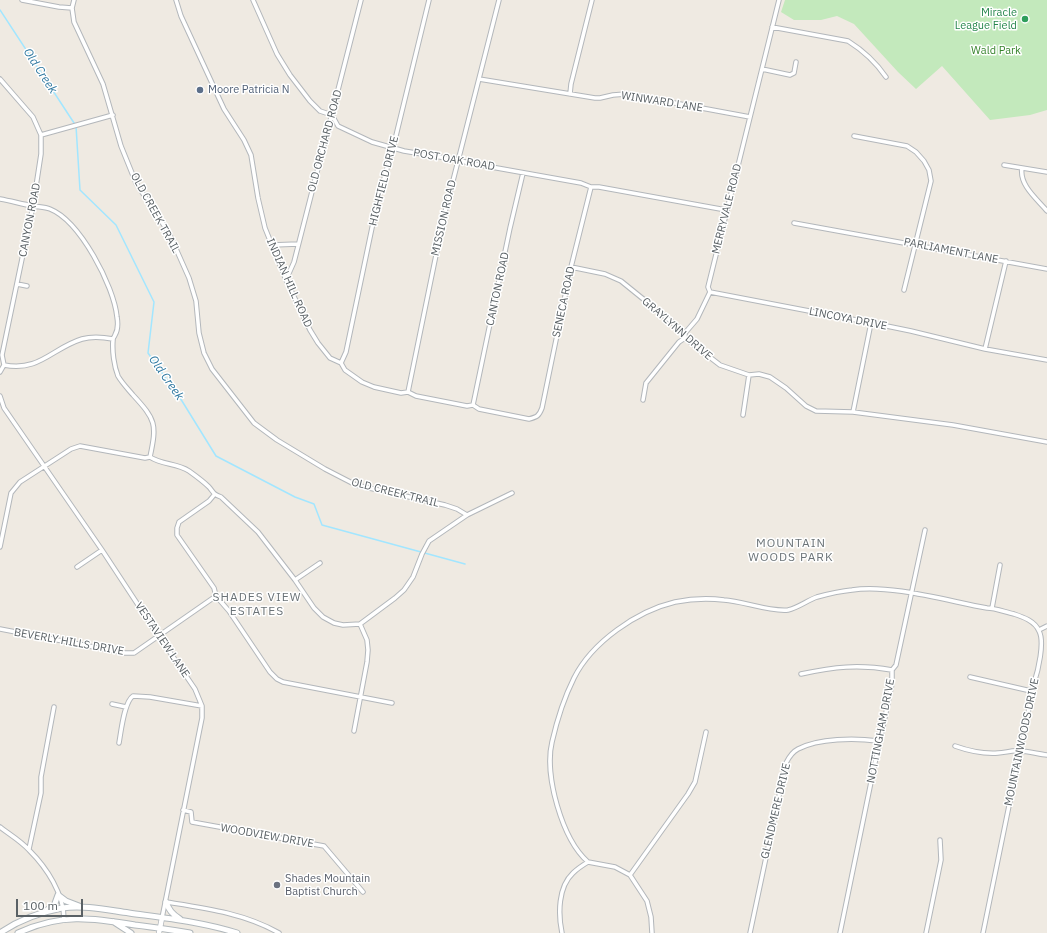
<!DOCTYPE html>
<style>
body{margin:0}
#map{position:relative;width:1047px;height:933px;overflow:hidden;background:#efeae2;font-family:"IBM Plex Sans",sans-serif}
canvas{display:block}
.scale{position:absolute;left:16px;top:899px;width:67px;height:18px;box-sizing:border-box;border:2px solid #5a6165;border-top:0;padding-left:5px;font-size:12px;line-height:14px;white-space:nowrap;color:#5a6165;-webkit-text-stroke:3px #fff;paint-order:stroke}
</style>
<div id="map">
<canvas width="1047" height="933"></canvas>
<div class="scale">100 m</div>
</div>
<script>
const ctx = document.querySelector('canvas').getContext('2d');
ctx.lineJoin = 'round';
function paint(path, color) { ctx.fillStyle = color; ctx.fill(path, 'evenodd'); }
function stroke(path, color, width, dash) { ctx.strokeStyle = color; ctx.lineWidth = width; ctx.lineCap = dash ? 'butt' : 'round'; ctx.setLineDash(dash || []); ctx.stroke(path); }
function label(font, color, halo, rows, align = 'center') {
  ctx.font = font + ' "IBM Plex Sans",sans-serif'; ctx.lineWidth = 3; ctx.setLineDash([]); ctx.textBaseline = 'middle'; ctx.strokeStyle = halo; ctx.fillStyle = color; for (const [text, x, y, turn = 0] of rows) {
    ctx.save(); ctx.translate(x, y); ctx.rotate((+turn || 0) * Math.PI / 180); ctx.textAlign = isNaN(turn) ? turn : align; if (halo) ctx.strokeText(text, 0, 0); ctx.fillText(text, 0, 0); ctx.restore();
  }
}
const green = new Path2D(`
 M 785,0 L 1047,0 L 1047,110 L 1030,115 L 990,120 L 942,66 L 916,89 L 898,72 L 854,24 L 837,16 L 821,20 L 794,20 L 781,12 Z`);
const stream = new Path2D(`
 M 0,10 L 76,126 L 80,190 L 116,225 L 154,302 L 148,353 L 182,401 L 216,456 L 295,497 L 314,504 L 322,525 L 465,564`);
const minor = new Path2D(`
 M 22,0 L 59,7 L 72,8
 M 74,0 L 72,8 L 74,22 L 103,84 L 121,146 L 136,183 L 169,233 L 189,278 L 196,301 L 199,333 L 204,353 L 212,369 L 254,423 L 277,440 L 325,469 L 356,485 L 445,505 L 457,509 L 467,515
 M 176,0 L 181,16 L 224,109 L 244,140 L 251,155 L 258,198 L 265,228 L 286,280 L 310,330 L 318,343 L 330,358 L 341,363 L 345,370 L 362,382 L 374,387 L 401,393 L 408,392 L 416,396 L 467,406 L 473,405 L 479,409 L 529,419 C 537,417 539,416 542,408 L 571,267 L 591,187
 M 253,0 L 277,54 L 290,75 L 310,101 L 320,111 L 332,115 L 338,126 L 372,142 L 404,151 L 458,160 L 469,163 L 581,183 L 591,187 L 599,187 L 726,210
 M 772,27 L 848,41 C 864,51 875,61 886,77
 M 762,69 L 790,75 L 794,73 L 796,62
 M 0,79 L 33,117 L 41,135 L 41,154 L 33,206 L 2,355 L 4,365 L 0,372
 M 479,79 L 595,98 L 600,98 L 613,95 L 626,94 L 750,117
 M 570,94 L 571,84 L 592,0
 M 41,135 L 113,115
 M 854,136 L 907,146 L 916,152 L 924,161 L 929,170 L 931,181 L 904,290
 M 1004,165 L 1047,172
 M 1022,168 C 1019,185 1037,199 1047,211
 M 0,199 C 11,201 22,204 33,206 C 38,207 45,207 50,209 C 80,221 114,286 117,317 C 118,323 118,330 115,335 C 114,338 113,337 113,340 C 112,351 114,366 118,376 C 122,383 128,389 133,395 C 156,420 157,424 150,457
 M 794,223 L 1047,269
 M 272,245 L 298,244
 M 571,267 L 605,274 L 621,281 L 684,332 L 685,338 L 720,365 L 749,375 L 759,374 L 770,377 L 786,388 L 806,406 L 816,411 L 853,412 L 953,425 L 1047,442
 M 286,280 L 294,262 L 361,0
 M 17,284 L 27,286
 M 710,292 L 877,324 L 911,331 L 985,349 L 1047,360
 M 985,349 L 1006,261
 M 341,363 L 346,352 L 378,199 L 393,148 L 429,0
 M 4,365 C 40,372 52,348 82,339 C 92,336 103,337 113,339
 M 408,392 L 444,216 L 499,0
 M 0,396 L 4,408 L 102,550 L 148,620 L 195,689 L 202,706 L 202,718 L 162,918
 M 643,400 L 646,383 L 679,342 L 685,338 L 685,333 L 697,319 L 710,292 L 708,287 L 779,0
 M 473,405 L 510,228 L 523,173
 M 853,412 L 871,323
 M 743,415 L 749,375
 M 214,495 L 209,501 L 179,522 L 177,528 L 177,535 L 214,588 L 216,596 L 229,611 L 270,672 L 277,679 L 283,682 L 392,703
 M 0,547 L 11,493 L 20,482 L 71,449 L 80,446 L 145,458 L 150,457 C 162,465 177,463 189,471 C 196,476 204,482 209,487 C 214,493 213,494 221,497 L 258,532 L 295,580 L 314,608 L 323,617 L 334,623 L 343,625 L 360,624 L 395,598 L 404,590 L 413,577 L 422,554 L 429,541 L 467,515 L 512,493
 M 77,567 L 102,550
 M 295,580 L 320,563
 M 992,608 L 1000,565
 M 0,629 L 125,653 L 134,653 L 216,596
 M 1039,630 L 1047,626
 M 801,674 C 834,667 858,664 892,670
 M 970,677 L 1031,691
 M 112,704 L 126,707
 M 354,731 L 367,662 L 368,650 L 367,640 L 360,624
 M 119,743 C 121,732 124,702 133,696 L 150,697 L 202,706
 M 955,746 C 969,751 983,754 998,753 C 1005,753 1012,750 1019,751 C 1028,751 1038,754 1047,755
 M 183,810 L 191,812 L 192,822 L 324,846 L 363,892
 M 0,827 C 9,834 21,841 29,850 C 47,868 64,894 64,920
 M 29,849 L 41,793 L 41,777 L 54,707
 M 588,862 C 562,839 544,775 552,742 C 557,720 564,698 574,678 C 592,642 637,611 675,602 C 690,599 708,598 724,600 C 743,601 769,612 788,610 C 798,608 808,600 817,597 C 828,594 841,591 852,590 C 890,584 948,601 987,608 C 995,608 1005,612 1014,614 C 1023,617 1035,621 1039,631 C 1045,642 1038,671 1034,683 C 1033,689 1031,692 1031,698 L 983,933
 M 630,875 L 688,794 L 695,782 L 706,732
 M 166,902 C 204,908 244,913 279,933
 M 562,933 C 558,914 558,887 573,873 C 577,869 583,865 588,862 L 615,867 L 630,875 L 647,901 L 651,917 L 652,933
 M 750,933 L 786,763 C 789,757 792,752 798,749 C 819,738 855,738 878,741
 M 840,933 L 878,748 L 878,741 L 881,736 L 892,684 L 892,670 L 896,665 L 925,530
 M 926,933 L 941,860 L 940,840`);
const tertiary = new Path2D(`
 M 159,933 L 162,918`);
const secondary = new Path2D(`
 M 166,902 C 169,910 172,914 180,919
 M 47,910 L 54,906 L 58,895 L 66,901 L 79,906
 M 114,922 L 131,933
 M 0,933 C 19,920 41,912 62,908 C 85,905 107,910 129,913 C 165,918 203,922 237,933
 M 18,933 C 60,913 92,918 135,925 C 153,927 172,930 190,933`);
const markers = [
 [1025,19,4,"#2e9e5b"],
 [200,90,4,"#5c6f8a"],
 [277,885,4,"#6b7280"]
];
const leisureNames = [
 ["Miracle",1017,13],
 ["League Field",1017,26]
];
const parkNames = [
 ["Wald Park",996,51]
];
const serviceNames = [
 ["Moore Patricia N",208,90]
];
const streetNames = [
 ["WINWARD LANE",662,102,9],
 ["OLD ORCHARD ROAD",325,141,-75],
 ["POST OAK ROAD",454,160,10],
 ["HIGHFIELD DRIVE",384,181,-76],
 ["MERRYVALE ROAD",727,209,-76],
 ["OLD CREEK TRAIL",155,213,61],
 ["MISSION ROAD",444,218,-77],
 ["CANYON ROAD",30,220,-79],
 ["PARLIAMENT LANE",951,251,11],
 ["INDIAN HILL ROAD",289,283,66],
 ["CANTON ROAD",498,289,-78],
 ["SENECA ROAD",564,302,-78],
 ["LINCOYA DRIVE",848,319,11],
 ["GRAYLYNN DRIVE",677,329,41],
 ["OLD CREEK TRAIL",395,493,14],
 ["VESTAVIEW LANE",162,640,56],
 ["BEVERLY HILLS DRIVE",69,642,10],
 ["NOTTINGHAM DRIVE",881,731,-79],
 ["MOUNTAINWOODS DRIVE",1022,742,-78],
 ["GLENDMERE DRIVE",776,811,-77],
 ["WOODVIEW DRIVE",267,836,10]
];
const worshipNames = [
 ["Shades Mountain",285,879],
 ["Baptist Church",285,892]
];
const waterNames = [
 ["Old Creek",40,71,57],
 ["Old Creek",166,378,55]
];
const neighbourhoodNames = [
 ["MOUNTAIN",791,544],
 ["WOODS PARK",791,558],
 ["SHADES VIEW",257,598],
 ["ESTATES",257,612]
];
paint(green, '#c3e9bc');
stroke(stream, '#a2e6ff', 1.5);
stroke(minor, '#b3b7bb', 5.5);
stroke(tertiary, '#b3b7bb', 6);
stroke(secondary, '#b1b8bc', 7);
stroke(minor, '#fff', 3.5);
stroke(tertiary, '#fff', 4.5);
stroke(secondary, '#fff', 5);
for (const [x, y, r, color] of markers) { const dot = new Path2D(); dot.arc(x, y, r, 0, 2 * Math.PI); ctx.fillStyle = color; ctx.fill(dot); stroke(dot, '#fff', 1.5); }
label('11px', '#27864d', '#fff', leisureNames, 'right');
label('11px', '#36832b', '#fff', parkNames);
label('11px', '#4e5e75', '#fff', serviceNames, 'left');
label('11px', '#5a6165', '#fff', streetNames);
label('11px', '#5b616d', '#fff', worshipNames, 'left');
label('italic 12px', '#2f78a0', '#fff', waterNames);
ctx.letterSpacing = '1px';
label('12px', '#6b7377', '#fff', neighbourhoodNames);
ctx.letterSpacing = '0px';
</script>
